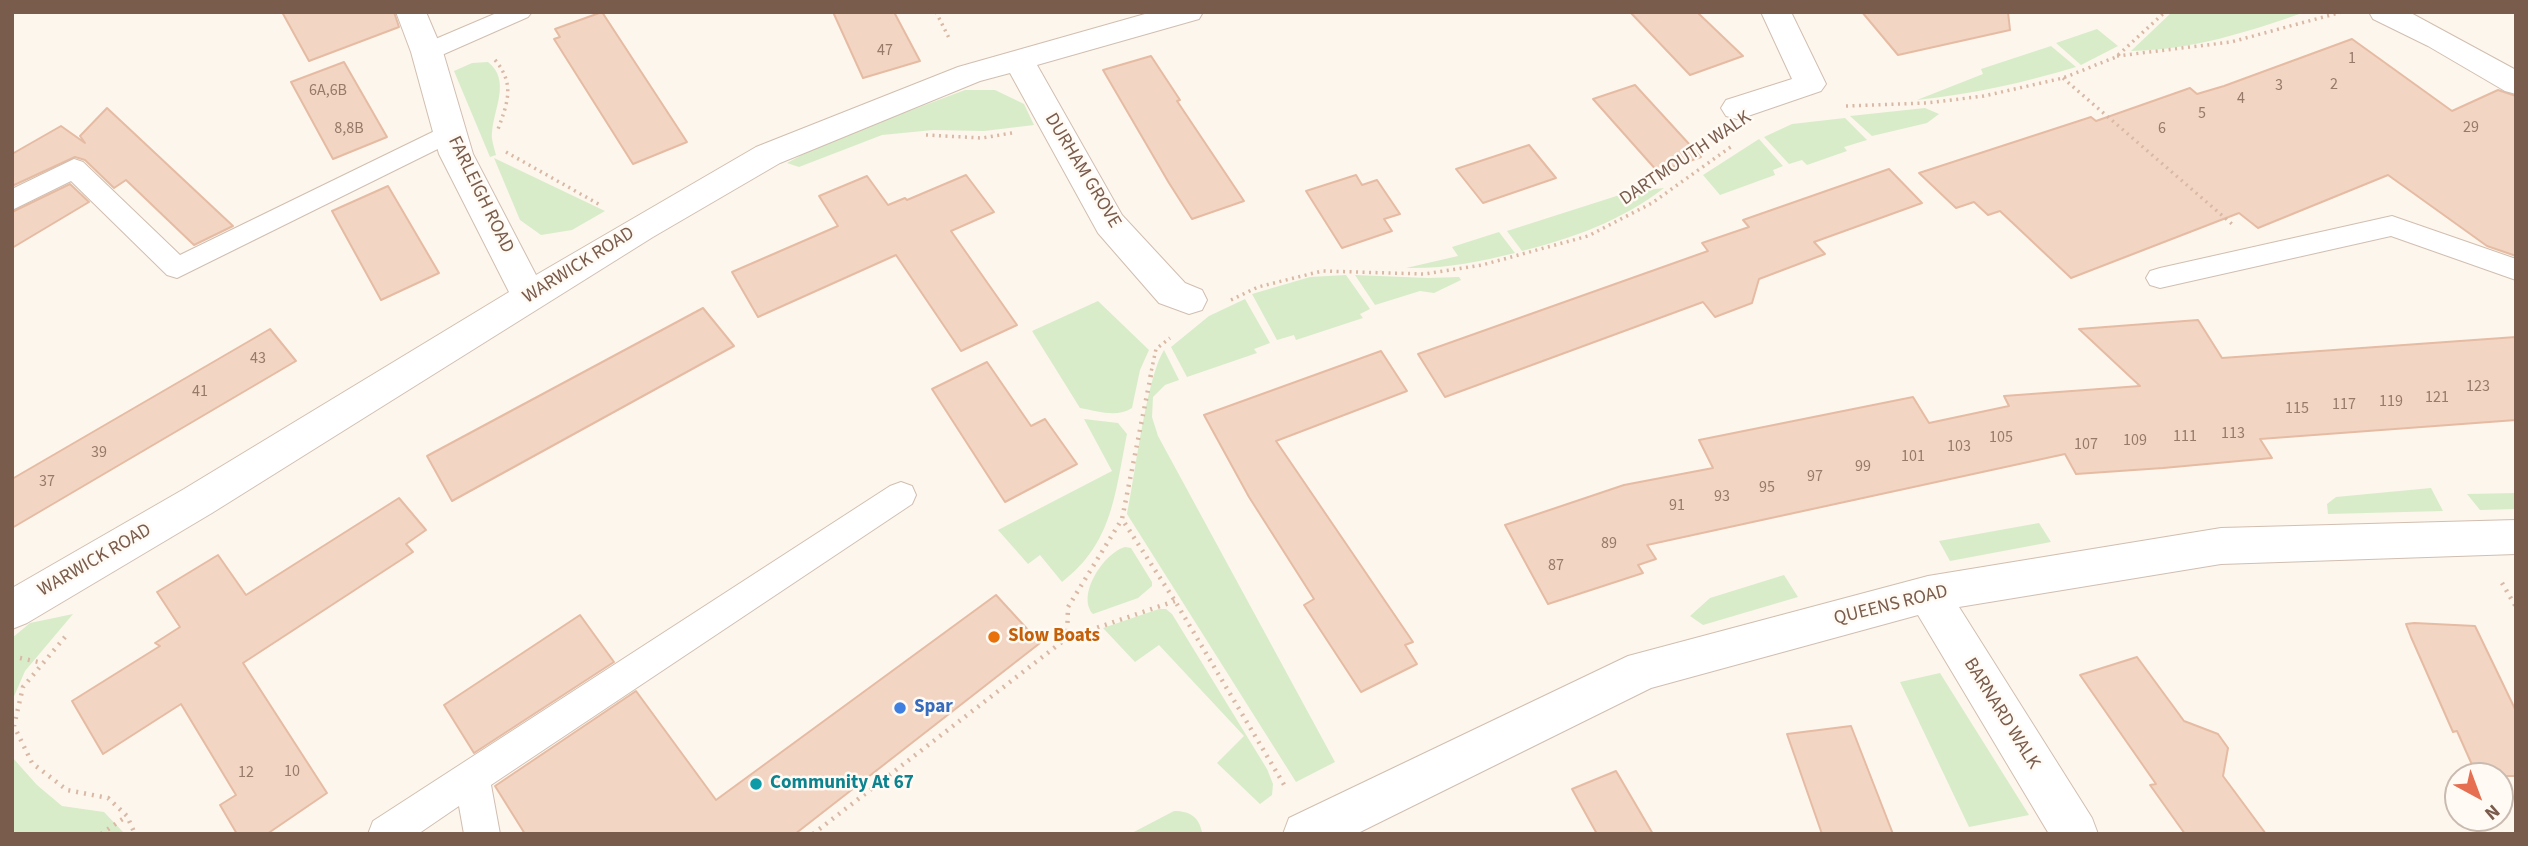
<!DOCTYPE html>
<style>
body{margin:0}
#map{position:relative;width:2528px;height:846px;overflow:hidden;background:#fdf6ec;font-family:"Source Sans 3",sans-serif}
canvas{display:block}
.frame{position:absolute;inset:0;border:14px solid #7a5c4d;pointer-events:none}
.north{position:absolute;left:2444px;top:762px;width:70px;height:70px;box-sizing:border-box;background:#fffaf3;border:2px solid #cabbb1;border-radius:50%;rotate:139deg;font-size:19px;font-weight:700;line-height:28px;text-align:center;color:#7a5c4d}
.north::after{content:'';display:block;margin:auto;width:24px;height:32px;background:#e76f51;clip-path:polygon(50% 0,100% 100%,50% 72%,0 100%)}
</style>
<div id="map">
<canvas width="2528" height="846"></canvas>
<div class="frame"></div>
<div class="north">N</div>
</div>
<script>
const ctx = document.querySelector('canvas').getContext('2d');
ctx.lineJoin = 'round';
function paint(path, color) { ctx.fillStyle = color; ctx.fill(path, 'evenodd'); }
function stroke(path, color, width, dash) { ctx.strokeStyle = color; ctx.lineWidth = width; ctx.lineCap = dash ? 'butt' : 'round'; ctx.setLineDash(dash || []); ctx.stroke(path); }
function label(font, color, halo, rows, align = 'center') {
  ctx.font = font + ' "Source Sans 3",sans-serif'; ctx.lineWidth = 5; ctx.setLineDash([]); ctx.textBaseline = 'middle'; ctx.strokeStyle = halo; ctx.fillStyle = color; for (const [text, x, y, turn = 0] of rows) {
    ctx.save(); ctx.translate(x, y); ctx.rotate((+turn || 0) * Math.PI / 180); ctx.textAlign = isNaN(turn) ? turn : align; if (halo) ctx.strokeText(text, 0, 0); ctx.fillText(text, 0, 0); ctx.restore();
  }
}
const green = new Path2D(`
 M 2172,12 L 2305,12 C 2248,32 2192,50 2131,51 Z
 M 2097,29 L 2118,46 L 2081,65 L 2056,43 Z
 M 2051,46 L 2076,67 C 2023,83 1972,94 1917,100 L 1983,74 L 1981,69 Z
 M 488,62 C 511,80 494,108 492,132 C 491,139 494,147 496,155 L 490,157 L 454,71 L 472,63 Z
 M 965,90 L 995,90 L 1024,104 L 1034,125 L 984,131 L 933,130 L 882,135 L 799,167 L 787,163 L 824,143 Z
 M 1925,108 L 1939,114 L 1927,123 L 1872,136 L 1850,116 Z
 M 1845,118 L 1867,140 L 1844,147 L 1847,151 L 1807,165 L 1802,160 L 1789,164 L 1764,137 L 1792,124 Z
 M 1759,139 L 1783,166 L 1773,170 L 1775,175 L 1720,195 L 1703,175 Z
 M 494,158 L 605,211 L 572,230 L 541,235 L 520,220 Z
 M 1664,188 C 1621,221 1573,238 1522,251 L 1507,231 L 1629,192 Z
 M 1499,232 L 1515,253 C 1478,262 1444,269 1406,268 L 1458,256 L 1452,247 Z
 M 1346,275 L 1370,309 L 1360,314 L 1363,318 L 1296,340 L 1294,335 L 1277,340 L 1252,294 L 1310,277 Z
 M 1355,275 L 1428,278 L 1459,277 L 1461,280 L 1434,293 L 1420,291 L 1375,305 Z
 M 1245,299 L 1270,343 L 1254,349 L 1257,353 L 1187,377 L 1171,347 L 1209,316 Z
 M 1098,301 L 1149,350 L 1140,370 L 1132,408 C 1117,418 1097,411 1080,408 L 1032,331 Z
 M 1164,350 L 1179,380 L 1165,385 L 1153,397 L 1152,417 L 1158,436 L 1335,762 L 1296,782 L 1127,514 C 1135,477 1146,379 1164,350 Z
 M 1084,419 L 1118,423 L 1127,434 C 1115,493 1113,543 1062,582 L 1040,555 L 1028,564 L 998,530 L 1112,471 Z
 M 2431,488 L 2443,511 L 2328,514 L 2327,504 L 2336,497 Z
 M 2516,493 L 2516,509 L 2480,510 L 2467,494 Z
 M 2039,523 L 2051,542 L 1950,561 L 1939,541 Z
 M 1125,547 L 1131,548 L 1152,582 L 1152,586 L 1138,598 L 1093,614 C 1076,595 1104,553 1125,547 Z
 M 1784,575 L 1798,597 L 1703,625 L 1690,616 L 1710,598 Z
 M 1159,609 L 1166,609 L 1172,614 L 1267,769 L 1273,784 L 1272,795 L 1260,804 L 1217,763 L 1244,736 L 1159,645 L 1135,662 L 1103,628 Z
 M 73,614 L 25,671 L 12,701 L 12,638 L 30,623 Z
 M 1940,673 L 2029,815 L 1969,827 L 1900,682 Z
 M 12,757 L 37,785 L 62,806 L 104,812 L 125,834 L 12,834 Z
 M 1174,811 C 1190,811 1199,817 1202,832 L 1130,834 Z`);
const building = new Path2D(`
 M 282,12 L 394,12 L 399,27 L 309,61 Z
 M 602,12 L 687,142 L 633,164 L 554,39 L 560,37 L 555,29 Z
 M 833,12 L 894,12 L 920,61 L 863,78 Z
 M 1630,12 L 1697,12 L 1743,56 L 1690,75 Z
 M 1862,12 L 2008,12 L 2010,30 L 1898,55 Z
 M 2352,39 L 2452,111 L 2498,90 L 2516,96 L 2516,256 L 2487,246 L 2388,175 L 2258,228 L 2239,213 L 2071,278 L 2000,211 L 1988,215 L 1974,202 L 1956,208 L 1919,173 L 2091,117 L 2096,121 L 2190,88 L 2197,94 L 2224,86 Z
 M 1151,56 L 1180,100 L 1177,101 L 1244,201 L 1192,219 L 1169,183 L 1103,70 Z
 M 344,62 L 387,137 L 333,159 L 291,82 Z
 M 1635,85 L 1701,157 L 1658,172 L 1593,99 Z
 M 107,108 L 233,226 L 194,245 L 126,180 L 114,188 L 85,160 L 75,157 L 12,186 L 12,154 L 61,126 L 85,143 L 80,136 Z
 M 1529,145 L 1556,178 L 1483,203 L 1456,169 Z
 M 1889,169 L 1922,203 L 1814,242 L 1825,254 L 1759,279 L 1752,303 L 1715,317 L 1703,302 L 1445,397 L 1418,354 L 1708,251 L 1702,243 L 1749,227 L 1743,220 Z
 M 966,175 L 994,212 L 951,231 L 1017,325 L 961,351 L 896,255 L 758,317 L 732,272 L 838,226 L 819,196 L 867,176 L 888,205 L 905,198 L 907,200 Z
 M 1356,175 L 1362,185 L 1377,180 L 1400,214 L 1384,219 L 1392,231 L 1342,248 L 1306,191 Z
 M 70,184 L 89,202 L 12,248 L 12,212 Z
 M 388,186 L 439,273 L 381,300 L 332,211 Z
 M 703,308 L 734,346 L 452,501 L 427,456 Z
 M 2198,320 L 2222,358 L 2516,337 L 2516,420 L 2260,439 L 2272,458 L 2163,468 L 2076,474 L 2065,454 L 1647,545 L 1656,559 L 1638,565 L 1643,573 L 1548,604 L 1505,525 L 1624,485 L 1713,468 L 1699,440 L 1913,397 L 1929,423 L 2009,406 L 2004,396 L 2140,386 L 2079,329 Z
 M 270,329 L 296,361 L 12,528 L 12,479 Z
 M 1381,351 L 1407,391 L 1276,441 L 1413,642 L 1405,645 L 1417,664 L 1361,692 L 1304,605 L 1314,599 L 1249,497 L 1204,415 Z
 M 987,362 L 1031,426 L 1045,419 L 1077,464 L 1005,502 L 932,389 Z
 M 399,498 L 426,530 L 406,544 L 413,552 L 243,663 L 327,793 L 267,834 L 237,834 L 220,805 L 236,795 L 181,704 L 103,754 L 72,701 L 160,646 L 155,643 L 180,627 L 157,592 L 218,555 L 246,595 Z
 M 996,595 L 1040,643 L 795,834 L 525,834 L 495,786 L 636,691 L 716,800 Z
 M 580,615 L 614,662 L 474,753 L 444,705 Z
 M 2414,623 L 2475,626 L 2516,711 L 2516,776 L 2477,776 L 2457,731 L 2453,732 L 2411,637 L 2406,624 Z
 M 2137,657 L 2184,721 L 2218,734 L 2228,748 L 2223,776 L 2266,834 L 2185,834 L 2150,785 L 2156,784 L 2080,675 Z
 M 1851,726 L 1893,834 L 1822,834 L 1787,734 Z
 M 1616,771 L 1653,834 L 1597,834 L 1572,789 Z`);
const pathFar1 = new Path2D(`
 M 936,12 L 950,40
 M 2117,56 L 2231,42 L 2342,12
 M 495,60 C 516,85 507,104 497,132
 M 2063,78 L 2232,224
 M 1846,106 L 1927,103 L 1984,96 L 2063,78 L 2116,57 L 2165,12
 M 926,135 L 982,138 L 1012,133
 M 506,152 L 602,206
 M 1231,300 L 1258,287 L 1322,271 L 1424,274 L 1482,265 L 1588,236 L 1652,203 L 1732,146
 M 1150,377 L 1156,349 L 1170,338`);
const path = new Path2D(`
 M 1151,375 L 1122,519 L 1175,601 L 1286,788
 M 2502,583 L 2516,607
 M 65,637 L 23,687 L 14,726 L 32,763 L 67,790 L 108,798 L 127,816 L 135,834
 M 1067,638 L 1175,601
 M 20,658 L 43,663
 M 101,834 L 127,816
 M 813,834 L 1067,638 L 1068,607 L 1122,519`);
const lane = new Path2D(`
 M 499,12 L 532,12 L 528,17 L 435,58 L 427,60 L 419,58 L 415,52 L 419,46 Z
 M 449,124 L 458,127 L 462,133 L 458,139 L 177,278 L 167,275 L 71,181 L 12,210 L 12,189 L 74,159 L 83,162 L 180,255 Z
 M 2392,216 L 2516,259 L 2516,280 L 2391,236 L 2160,288 L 2150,285 L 2146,278 L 2150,271 L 2160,268 Z
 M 901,482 L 912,486 L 916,495 L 912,504 L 491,785 L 500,834 L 464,834 L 459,806 L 418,834 L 368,834 L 373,821 L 890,486 Z`);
const street = new Path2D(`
 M 396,12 L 426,12 L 443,52 L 473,154 L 536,275 L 756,147 L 958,67 L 1152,12 L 1203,12 L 1199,19 L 1037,65 L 1122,215 L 1185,283 L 1202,290 L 1207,300 L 1202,310 L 1189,314 L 1159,303 L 1098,233 L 1010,73 L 980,81 L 780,163 L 653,237 L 212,513 L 27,623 L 12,629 L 12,588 L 184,489 L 509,292 L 439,154 L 411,52 Z
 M 1761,12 L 1791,12 L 1826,84 L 1821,91 L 1748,116 L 1737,119 L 1726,116 L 1721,108 L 1726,100 L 1792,79 Z
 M 2369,12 L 2409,12 L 2516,70 L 2516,94 L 2505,91 L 2428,46 L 2373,19 Z
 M 2516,520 L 2516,554 L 2221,564 L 1959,607 L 2092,818 L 2098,834 L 2049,834 L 1918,615 L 1651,688 L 1356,834 L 1283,834 L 1289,818 L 1628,656 L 1928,576 L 2221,528 Z`);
const markers = [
 [994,637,7,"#e8710a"],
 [900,708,7,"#3f7fe0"],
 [756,784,7,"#0f9aa8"]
];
const numberNames = [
 ["47",885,51],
 ["1",2352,59],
 ["2",2334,85],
 ["3",2279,86],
 ["6A,6B",328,91],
 ["4",2241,99],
 ["5",2202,114],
 ["29",2471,128],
 ["8,8B",349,129],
 ["6",2162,129],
 ["43",258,359],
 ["123",2478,387],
 ["41",200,392],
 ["121",2437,398],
 ["119",2391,402],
 ["117",2344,405],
 ["115",2297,409],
 ["113",2233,434],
 ["111",2185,437],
 ["105",2001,438],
 ["109",2135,441],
 ["107",2086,445],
 ["103",1959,447],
 ["39",99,453],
 ["101",1913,457],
 ["99",1863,467],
 ["97",1815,477],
 ["37",47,482],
 ["95",1767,488],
 ["93",1722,497],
 ["91",1677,506],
 ["89",1609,544],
 ["87",1556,566],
 ["10",292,772],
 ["12",246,773]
];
const streetNames = [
 ["DARTMOUTH WALK",1686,159,-34],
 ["DURHAM GROVE",1082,171,59],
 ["FARLEIGH ROAD",480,195,64],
 ["WARWICK ROAD",579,266,-32],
 ["WARWICK ROAD",95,561,-30],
 ["QUEENS ROAD",1891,606,-14],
 ["BARNARD WALK",2001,714,58]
];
const foodNames = [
 ["Slow Boats",1008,637]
];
const shopNames = [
 ["Spar",914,708]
];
const cultureNames = [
 ["Community At 67",770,784]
];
paint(green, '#d8ecc9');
paint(building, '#f3d5c3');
stroke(building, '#e6bba3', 2);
stroke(lane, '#d1beb0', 2);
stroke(street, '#d1beb0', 2);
stroke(pathFar1, '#d9b8a5', 3.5, [2, 4.5]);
stroke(path, '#d9b8a5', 4.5, [2, 6]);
paint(lane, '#fff');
paint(street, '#fff');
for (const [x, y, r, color] of markers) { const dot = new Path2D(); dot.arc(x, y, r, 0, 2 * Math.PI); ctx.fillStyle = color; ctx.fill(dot); stroke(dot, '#fffaf3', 2.5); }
label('16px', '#987a6a', null, numberNames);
label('19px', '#7a5c4d', '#fffaf3', streetNames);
label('bold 19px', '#c56008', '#fffaf3', foodNames, 'left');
label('bold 19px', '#366cbe', '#fffaf3', shopNames, 'left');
label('bold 19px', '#0d838f', '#fffaf3', cultureNames, 'left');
</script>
